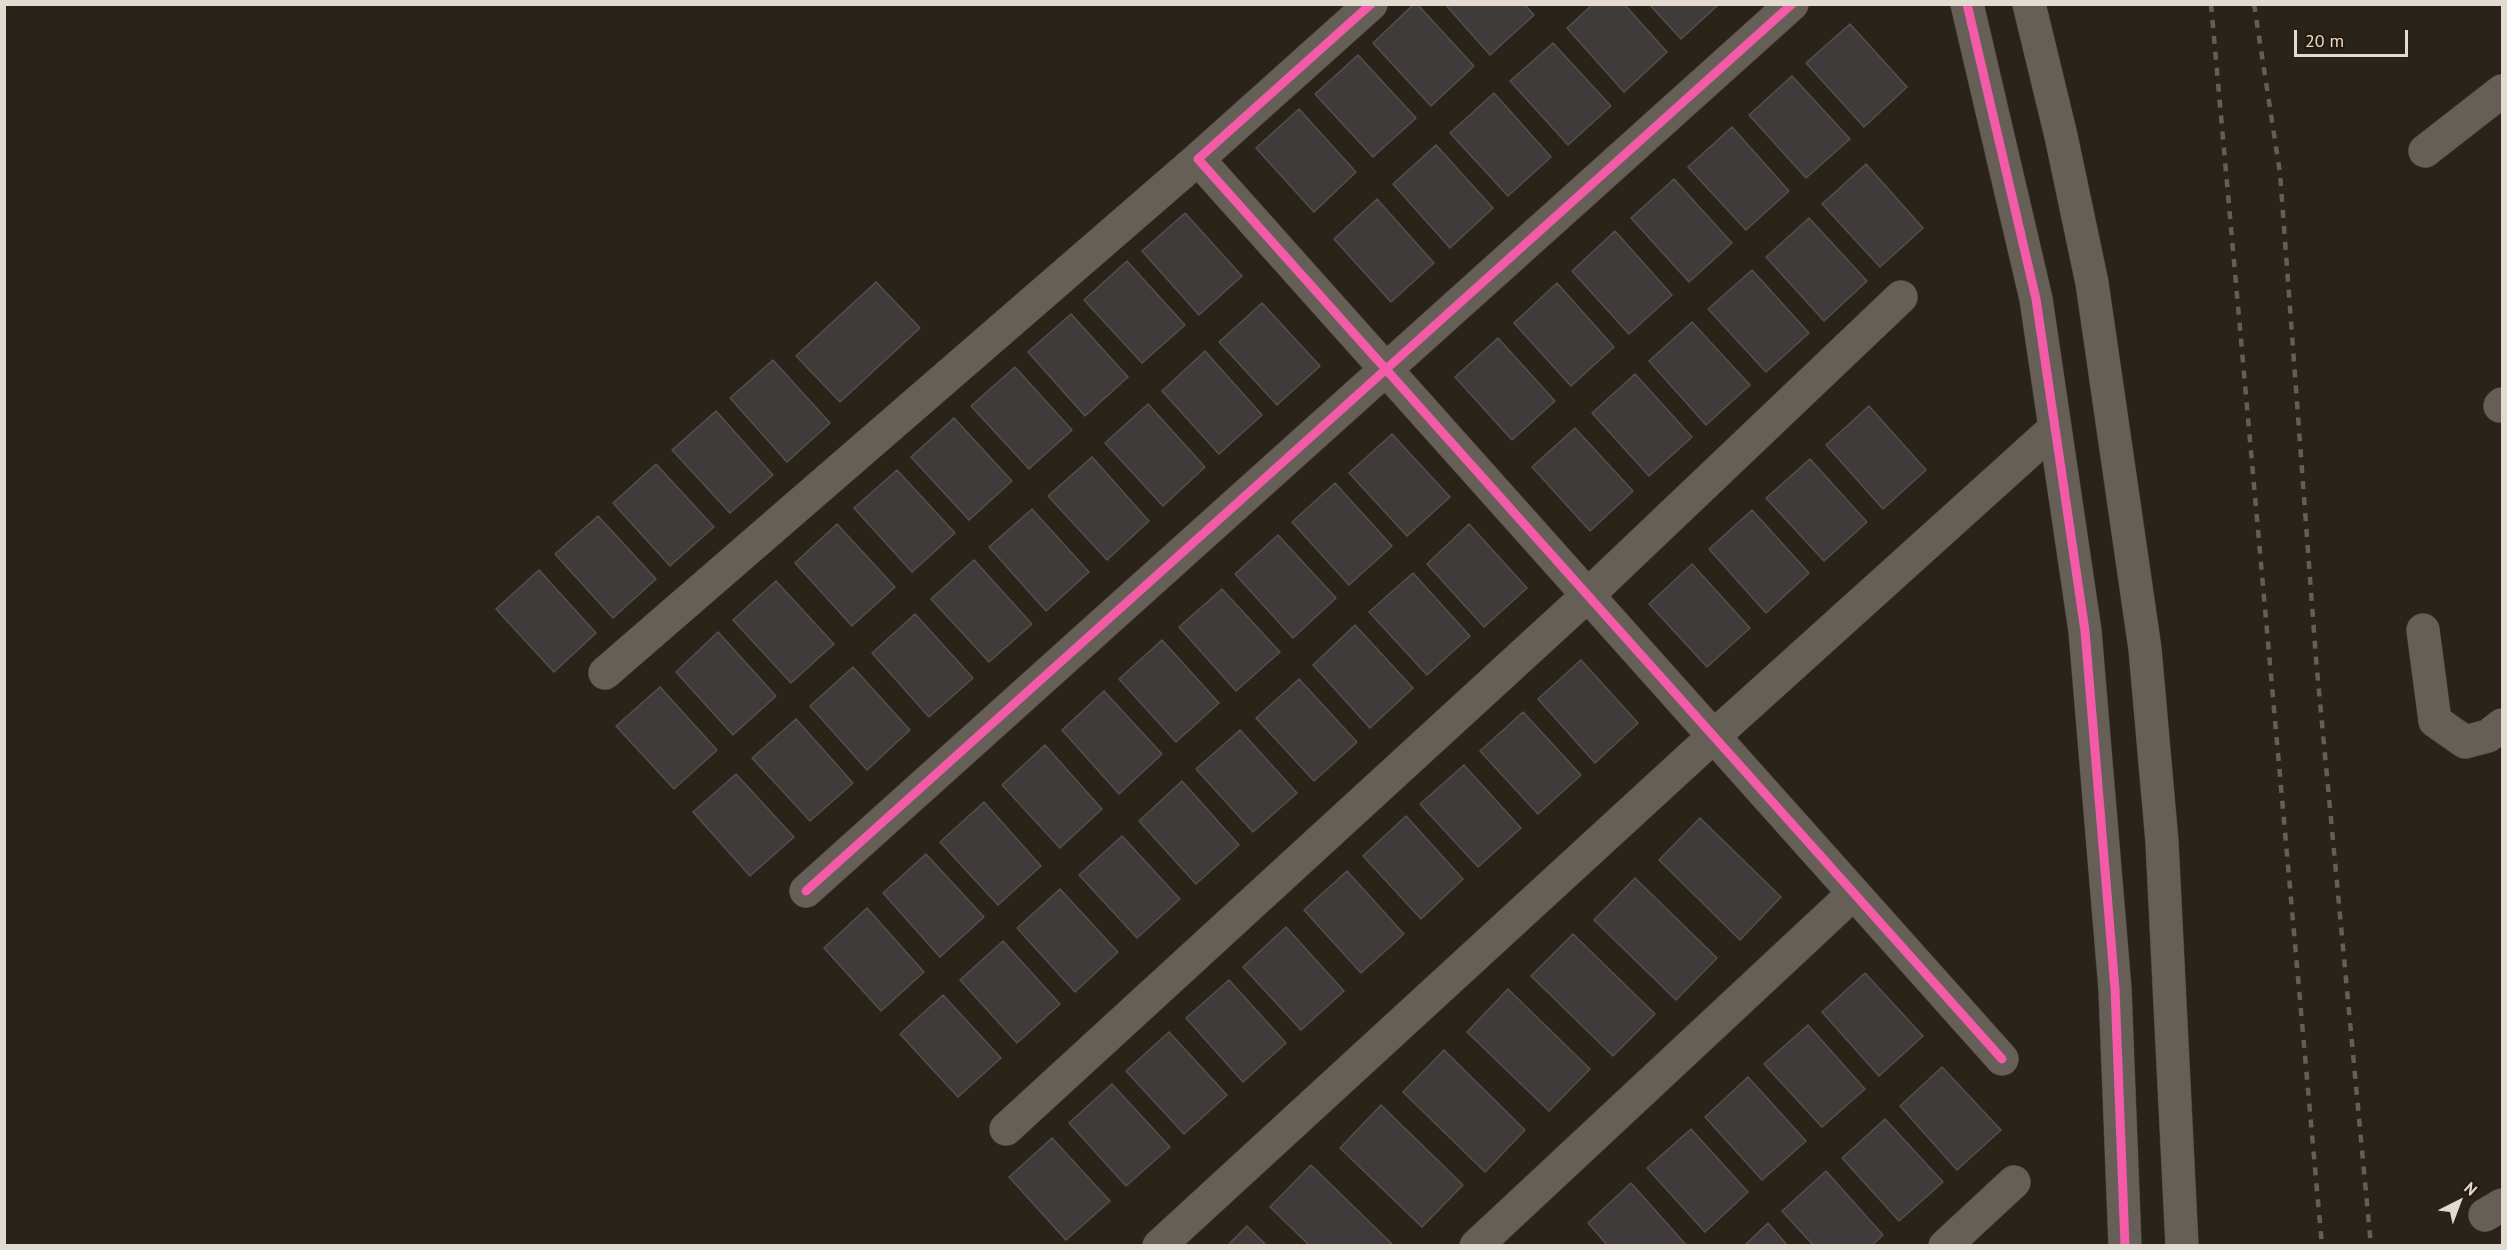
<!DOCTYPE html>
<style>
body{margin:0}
#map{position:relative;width:2507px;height:1250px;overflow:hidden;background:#2a231a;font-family:"PT Sans",sans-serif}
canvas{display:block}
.frame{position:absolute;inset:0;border:6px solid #e3dad0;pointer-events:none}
.north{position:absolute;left:2429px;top:1172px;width:60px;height:60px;-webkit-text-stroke:4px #271a09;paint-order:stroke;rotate:42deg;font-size:16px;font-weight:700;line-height:24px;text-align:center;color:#e3dad0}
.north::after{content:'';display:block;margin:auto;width:21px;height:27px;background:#e3dad0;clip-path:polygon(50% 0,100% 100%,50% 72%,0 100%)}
.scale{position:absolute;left:2294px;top:30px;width:114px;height:27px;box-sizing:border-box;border:3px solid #e3dad0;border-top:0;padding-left:8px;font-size:18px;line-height:21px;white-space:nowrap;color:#e3dad0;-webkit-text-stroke:4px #271a09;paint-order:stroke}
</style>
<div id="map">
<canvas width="2507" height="1250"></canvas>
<div class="frame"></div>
<div class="north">N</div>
<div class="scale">20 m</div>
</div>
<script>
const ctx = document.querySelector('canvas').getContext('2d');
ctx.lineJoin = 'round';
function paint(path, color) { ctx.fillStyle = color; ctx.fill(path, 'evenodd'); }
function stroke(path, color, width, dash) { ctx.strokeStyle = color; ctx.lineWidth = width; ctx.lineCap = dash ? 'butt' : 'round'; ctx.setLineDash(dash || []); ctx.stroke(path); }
const building = new Path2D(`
 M 1414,4 L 1417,4 L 1474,66 L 1431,106 L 1373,43 Z
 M 1445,4 L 1524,4 L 1534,15 L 1490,55 Z
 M 1593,4 L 1624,4 L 1667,52 L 1624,92 L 1567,28 Z
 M 1649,4 L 1719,4 L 1681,39 Z
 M 1850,24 L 1907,87 L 1864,127 L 1806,63 Z
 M 1553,43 L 1611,106 L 1568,145 L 1510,81 Z
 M 1358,55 L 1416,118 L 1373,157 L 1315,94 Z
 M 1792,76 L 1850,139 L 1806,178 L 1749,115 Z
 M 1494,93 L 1551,157 L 1508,196 L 1450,133 Z
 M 1299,109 L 1356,172 L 1314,212 L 1256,148 Z
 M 1732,127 L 1789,191 L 1746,230 L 1688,167 Z
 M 1436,145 L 1493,208 L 1450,248 L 1393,184 Z
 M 1866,164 L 1923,228 L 1880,267 L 1822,204 Z
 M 1674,179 L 1732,243 L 1689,282 L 1631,218 Z
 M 1377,199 L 1434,263 L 1391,302 L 1334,239 Z
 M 1185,213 L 1242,276 L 1199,315 L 1142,251 Z
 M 1809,218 L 1867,281 L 1824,321 L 1766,257 Z
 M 1615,231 L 1672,295 L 1629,334 L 1572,271 Z
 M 1127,261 L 1185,325 L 1142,363 L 1084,300 Z
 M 1752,270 L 1809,333 L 1766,372 L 1708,309 Z
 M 876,282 L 920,328 L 840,402 L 796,356 Z
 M 1557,283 L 1614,347 L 1571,386 L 1514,323 Z
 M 1262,303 L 1320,366 L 1277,405 L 1219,342 Z
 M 1071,314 L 1128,377 L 1085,416 L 1028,352 Z
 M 1692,322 L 1750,385 L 1706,425 L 1649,361 Z
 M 1498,338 L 1555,401 L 1512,440 L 1455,377 Z
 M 1205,351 L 1262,415 L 1219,454 L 1162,391 Z
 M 773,360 L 830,423 L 787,462 L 730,398 Z
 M 1015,367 L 1072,430 L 1029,469 L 971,406 Z
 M 1635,374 L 1692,437 L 1649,476 L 1592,413 Z
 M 1148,404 L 1205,467 L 1163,506 L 1105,443 Z
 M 1869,406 L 1926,470 L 1883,509 L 1826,445 Z
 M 716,411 L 773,475 L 730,513 L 672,450 Z
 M 954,418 L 1012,481 L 969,520 L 911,457 Z
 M 1575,428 L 1633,491 L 1590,531 L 1532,467 Z
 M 1392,434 L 1450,497 L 1407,536 L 1349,473 Z
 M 1092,457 L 1149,521 L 1107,560 L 1048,496 Z
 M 1810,459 L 1867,522 L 1824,561 L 1766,498 Z
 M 656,464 L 714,527 L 670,566 L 613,503 Z
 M 897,470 L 955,533 L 912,572 L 854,508 Z
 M 1335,483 L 1392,546 L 1349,585 L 1292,522 Z
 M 1032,509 L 1089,572 L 1046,611 L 989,547 Z
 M 1752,510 L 1809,573 L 1766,613 L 1709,549 Z
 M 598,516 L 656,579 L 613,618 L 555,554 Z
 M 837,524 L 895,587 L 852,626 L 795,563 Z
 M 1469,524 L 1527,588 L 1484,627 L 1427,564 Z
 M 1278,535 L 1336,598 L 1293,638 L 1235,574 Z
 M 974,560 L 1032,624 L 989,662 L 931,599 Z
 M 1692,564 L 1750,628 L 1707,667 L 1649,604 Z
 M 539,570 L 596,633 L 554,672 L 496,609 Z
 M 1413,573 L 1470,636 L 1427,675 L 1369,612 Z
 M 776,581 L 834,644 L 791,683 L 733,620 Z
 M 1222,589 L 1280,652 L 1236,691 L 1179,627 Z
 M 915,614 L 973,678 L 929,717 L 872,653 Z
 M 1355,625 L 1413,688 L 1370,728 L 1313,665 Z
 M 718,632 L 776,696 L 733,735 L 676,672 Z
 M 1162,640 L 1219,703 L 1176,742 L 1119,679 Z
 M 1581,660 L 1638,723 L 1595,763 L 1538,699 Z
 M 853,667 L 910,730 L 867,770 L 810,706 Z
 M 1299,679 L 1357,742 L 1314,781 L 1256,718 Z
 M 660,687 L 717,750 L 674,789 L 616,726 Z
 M 1104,691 L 1162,754 L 1119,794 L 1062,730 Z
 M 1523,712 L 1581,775 L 1538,814 L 1480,751 Z
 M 796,719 L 853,783 L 810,821 L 752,758 Z
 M 1240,730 L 1297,793 L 1253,832 L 1196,769 Z
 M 1045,745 L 1102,809 L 1060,848 L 1002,785 Z
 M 1464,765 L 1521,828 L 1478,867 L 1420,804 Z
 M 736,774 L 794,837 L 750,876 L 693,812 Z
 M 1182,781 L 1239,845 L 1196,884 L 1139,821 Z
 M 984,802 L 1041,866 L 998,905 L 940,842 Z
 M 1406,816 L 1463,879 L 1421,919 L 1363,856 Z
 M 1700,818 L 1781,897 L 1740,940 L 1659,860 Z
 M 1122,836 L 1180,899 L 1137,938 L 1079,875 Z
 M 926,854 L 984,917 L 940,957 L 883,893 Z
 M 1347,871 L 1404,934 L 1361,973 L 1304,910 Z
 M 1635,878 L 1717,958 L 1676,1000 L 1594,920 Z
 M 1060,889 L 1118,952 L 1075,992 L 1017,928 Z
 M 867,908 L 924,972 L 881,1011 L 824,948 Z
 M 1286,927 L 1344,991 L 1301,1030 L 1243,967 Z
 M 1573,934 L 1655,1014 L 1613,1056 L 1531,976 Z
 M 1003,941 L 1060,1004 L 1017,1043 L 960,980 Z
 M 1865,973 L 1923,1036 L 1879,1076 L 1822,1012 Z
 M 1229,980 L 1286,1043 L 1243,1082 L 1186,1018 Z
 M 1508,989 L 1590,1069 L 1549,1111 L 1467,1032 Z
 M 943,995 L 1001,1058 L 958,1097 L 900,1034 Z
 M 1808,1025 L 1865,1089 L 1822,1127 L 1764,1064 Z
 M 1169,1032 L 1227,1095 L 1184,1134 L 1126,1071 Z
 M 1444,1050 L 1525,1130 L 1485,1172 L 1403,1092 Z
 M 1942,1067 L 2001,1130 L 1957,1170 L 1900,1106 Z
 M 1748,1077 L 1806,1141 L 1762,1180 L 1705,1117 Z
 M 1112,1084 L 1170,1147 L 1126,1186 L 1069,1123 Z
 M 1381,1105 L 1463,1185 L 1422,1227 L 1340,1148 Z
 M 1885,1119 L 1943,1182 L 1899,1221 L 1842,1158 Z
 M 1691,1129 L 1748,1192 L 1705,1232 L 1647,1168 Z
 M 1052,1138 L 1110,1201 L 1066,1240 L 1009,1177 Z
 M 1311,1165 L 1393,1245 L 1392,1246 L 1310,1246 L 1270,1207 Z
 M 1826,1171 L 1883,1235 L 1871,1246 L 1814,1246 L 1782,1211 Z
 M 1631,1183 L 1687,1246 L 1608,1246 L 1588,1223 Z
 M 1768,1223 L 1788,1246 L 1744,1246 Z
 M 1247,1226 L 1267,1246 L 1227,1246 Z`);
const minor = new Path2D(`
 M 1371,4 L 1198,159 L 2002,1059
 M 1967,4 L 2036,299 L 2085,631 L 2115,989 L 2125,1246
 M 2029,4 L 2061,136 L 2092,283 L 2145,649 L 2162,842 L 2182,1246
 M 2425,151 L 2502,91
 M 2500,406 L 2502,404
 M 2423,630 L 2435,721 L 2465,742 L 2488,736 L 2502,725
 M 605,673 L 1198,159
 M 806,891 L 1792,4
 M 1006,1129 L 1588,595 L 1901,297
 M 2485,1215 L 2502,1205
 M 1159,1246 L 1714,736 L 2055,428
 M 1476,1246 L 1854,893
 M 1945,1246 L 2014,1182`);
const rail = new Path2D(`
 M 2211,4 L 2322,1246
 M 2254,4 L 2280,173 L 2316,659 L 2371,1246`);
const cycleway = new Path2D(`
 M 1371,4 L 1198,159 L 2002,1059
 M 1967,4 L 2036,299 L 2085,631 L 2115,989 L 2125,1246
 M 806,891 L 1792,4`);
paint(building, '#3f3b3b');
stroke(building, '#545050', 1.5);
stroke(minor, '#443e37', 34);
stroke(minor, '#665f58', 33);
stroke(rail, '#645e57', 4.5, [8, 8]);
stroke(cycleway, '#f35aa7', 9);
</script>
